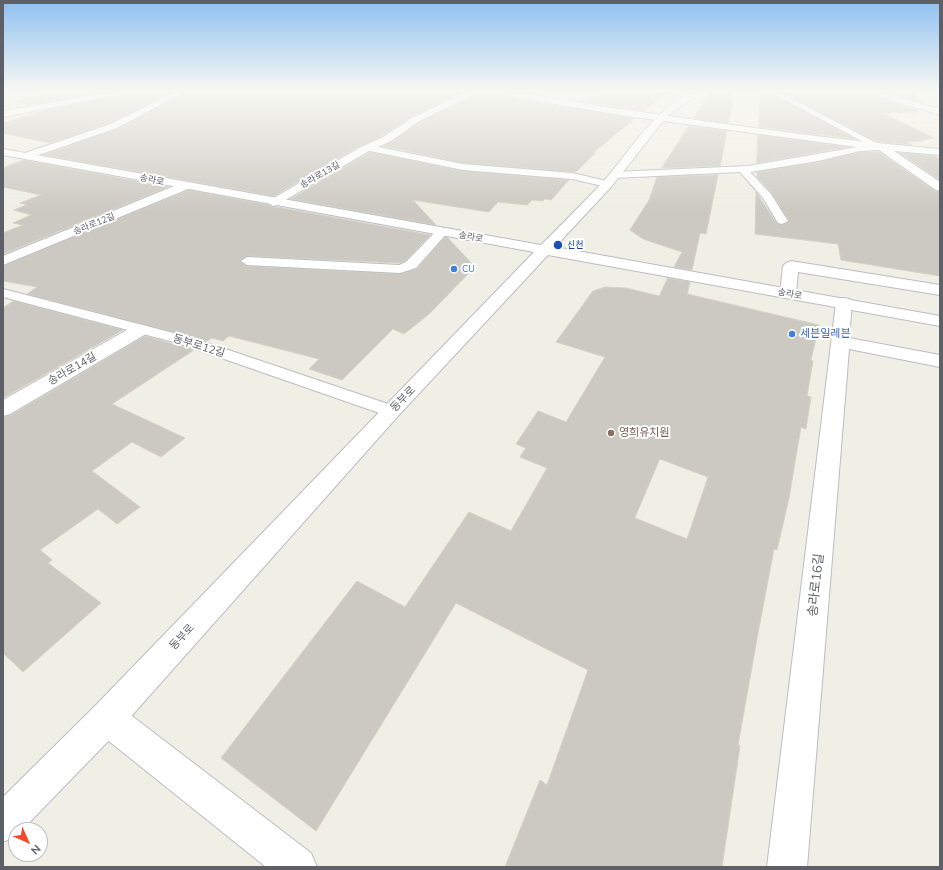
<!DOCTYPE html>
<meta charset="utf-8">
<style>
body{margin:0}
#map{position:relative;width:943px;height:870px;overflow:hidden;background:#f0efe5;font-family:Mulish,sans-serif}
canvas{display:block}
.frame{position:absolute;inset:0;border:4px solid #5d6067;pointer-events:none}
.north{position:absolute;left:8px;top:822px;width:40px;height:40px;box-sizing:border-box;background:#fff;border:1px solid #bebfc2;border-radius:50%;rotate:135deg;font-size:11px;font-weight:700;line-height:16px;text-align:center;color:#5d6067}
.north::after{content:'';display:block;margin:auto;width:14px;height:18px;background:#f44928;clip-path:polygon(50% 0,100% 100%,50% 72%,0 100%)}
</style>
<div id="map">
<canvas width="943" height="870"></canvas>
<div class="frame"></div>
<div class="north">N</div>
</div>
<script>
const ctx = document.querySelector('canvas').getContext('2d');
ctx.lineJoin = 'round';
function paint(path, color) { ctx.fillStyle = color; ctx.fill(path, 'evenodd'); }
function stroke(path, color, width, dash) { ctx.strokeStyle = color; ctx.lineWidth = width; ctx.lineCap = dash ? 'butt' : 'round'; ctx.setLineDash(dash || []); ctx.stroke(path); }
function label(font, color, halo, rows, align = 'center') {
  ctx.font = font + ' Mulish,"Noto Sans KR",sans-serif'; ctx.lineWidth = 4; ctx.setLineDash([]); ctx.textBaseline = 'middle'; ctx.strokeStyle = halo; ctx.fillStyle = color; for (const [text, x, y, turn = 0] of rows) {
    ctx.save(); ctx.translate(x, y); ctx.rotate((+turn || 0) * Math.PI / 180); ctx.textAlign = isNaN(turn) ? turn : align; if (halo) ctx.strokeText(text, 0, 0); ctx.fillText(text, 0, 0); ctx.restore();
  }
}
const building = new Path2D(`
 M 66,90 L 116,90 L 29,105 L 15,101 Z
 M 138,90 L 176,90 L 110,123 L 50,143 L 3,133 L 3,123 L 47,110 L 133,93 Z
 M 189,90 L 467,90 L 411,117 L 382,136 L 358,147 L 274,196 L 44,155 L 117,129 Z
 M 615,90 L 656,90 L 664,94 L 644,111 L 581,101 Z
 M 711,90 L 735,90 L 728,123 L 694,118 Z
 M 760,90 L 766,90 L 855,139 L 759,127 Z
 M 777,90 L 857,90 L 858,91 L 917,110 L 917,112 L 883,113 L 934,138 L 921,140 L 923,141 L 905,142 L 912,145 L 876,141 Z
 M 874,90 L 917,90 L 917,101 Z
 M 479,93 L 626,117 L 634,119 L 593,153 L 595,153 L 576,172 L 463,163 L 383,146 L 419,123 Z
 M 689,126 L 727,131 L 720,166 L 662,168 Z
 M 758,135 L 847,147 L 757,163 Z
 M 370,152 L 463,171 L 569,180 L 551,200 L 545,199 L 543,201 L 532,200 L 527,205 L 498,202 L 489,212 L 413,200 L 436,225 L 291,199 Z
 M 860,152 L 879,152 L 935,191 L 940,192 L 940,276 L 841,260 L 838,244 L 755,234 L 756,192 L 777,224 L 783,225 L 789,221 L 772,193 L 757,177 L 757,172 L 818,162 Z
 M 900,153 L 934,156 L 940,159 L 940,180 Z
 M 24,160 L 168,187 L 3,254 L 3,233 L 23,225 L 13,223 L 31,215 L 14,210 L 27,205 L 20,203 L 41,195 L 3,187 L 3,168 Z
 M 718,175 L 706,234 L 700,233 L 692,270 L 674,267 L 682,252 L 643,239 L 630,230 L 649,200 L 657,177 Z
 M 189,190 L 269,205 L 272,207 L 277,207 L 430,235 L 405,261 L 399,263 L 247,256 L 240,261 L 247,266 L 400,274 L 417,269 L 445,237 L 448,238 L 475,267 L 429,314 L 404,334 L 393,329 L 342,380 L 309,369 L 319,359 L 229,336 L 223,341 L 212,338 L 207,341 L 27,294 L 37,287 L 3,281 L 3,266 Z
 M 668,278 L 690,282 L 687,294 L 819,325 L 811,360 L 813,361 L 807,396 L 811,397 L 806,429 L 801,427 L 789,498 L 777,550 L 774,549 L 758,633 L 738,745 L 740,746 L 722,867 L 505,867 L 540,780 L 547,785 L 588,670 L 456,603 L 316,831 L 221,758 L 357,581 L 405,607 L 469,512 L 511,531 L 547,468 L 520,457 L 526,448 L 516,444 L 538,411 L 566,422 L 605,357 L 556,342 L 593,291 L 605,287 L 626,288 L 659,296 ZM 660,459 L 708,477 L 687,539 L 635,518 Z
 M 14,301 L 123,330 L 3,398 L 3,308 Z
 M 145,336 L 194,350 L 112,404 L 185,438 L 161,457 L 132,442 L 92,471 L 140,507 L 117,524 L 98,509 L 40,550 L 52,560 L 48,563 L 101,603 L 23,672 L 3,653 L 3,417 L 11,415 Z`);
const lane = new Path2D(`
 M 767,90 L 775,90 L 884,147 L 880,150 L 860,151 L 818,161 L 750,172 L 771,194 L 788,221 L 782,224 L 778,223 L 763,198 L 740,172 L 614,178 L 609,175 L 614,172 L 748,166 L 869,145 Z
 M 368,145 L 463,164 L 572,173 L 611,182 L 612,184 L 607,187 L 572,179 L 463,170 L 365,150 L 365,146 Z
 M 442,228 L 448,232 L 416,268 L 400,273 L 247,265 L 241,261 L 247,257 L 399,265 L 406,262 L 438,229 Z
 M 3,289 L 193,338 L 397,407 L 400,411 L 397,415 L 391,417 L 385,415 L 181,344 L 3,297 Z`);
const street = new Path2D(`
 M 179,90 L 188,90 L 117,128 L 30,158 L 26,159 L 21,156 L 22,154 L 111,124 Z
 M 470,90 C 523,90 575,103 627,110 C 731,125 835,140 940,149 L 940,155 L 894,151 L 940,182 L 940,191 L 936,190 L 879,150 L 626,116 L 479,91 L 418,122 L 391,141 L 367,152 L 277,205 L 273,206 L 267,202 L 359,148 L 383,137 L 412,118 Z
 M 657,90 C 667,89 687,88 695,95 L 691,97 L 661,92 Z
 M 858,90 L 870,90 L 940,109 L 940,115 Z
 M 184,182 L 188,183 L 190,186 L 188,189 L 3,265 L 3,256 Z
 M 791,261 L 940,285 L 940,295 L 798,272 L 796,293 L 794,296 L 788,298 L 782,296 L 780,293 L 783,266 L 786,263 Z
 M 844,298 L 850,299 L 852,303 L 849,338 L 940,355 L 940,367 L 849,349 L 807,867 L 767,867 L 836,303 L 838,299 Z
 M 140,325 L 146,326 L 149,330 L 146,334 L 10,414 L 3,416 L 3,400 L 134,326 Z
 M 107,701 L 119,706 L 311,853 L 317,867 L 266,867 L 95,730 L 90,718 L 95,706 Z`);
const secondary = new Path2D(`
 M 122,90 L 137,90 L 133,92 L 3,117 L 3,111 Z
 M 698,90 L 708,90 L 694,97 L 668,115 L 611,187 L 555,247 L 940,316 L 940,326 L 548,255 L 398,416 L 119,730 L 22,830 L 16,830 L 16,836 L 3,842 L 3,797 L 95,706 L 534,252 L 3,155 L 3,149 L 541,245 C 562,224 583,203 603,182 C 632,149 655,106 698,90 Z`);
const markers = [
 [558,245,5,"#1a4fb4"],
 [454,269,4,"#3f7fe0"],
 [792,334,4,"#3f7fe0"],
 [611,433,4,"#8d6e63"]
];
const farStreetnames = [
 ["송라로13길",320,175,-30],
 ["송라로",152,180,11],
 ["송라로12길",94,224,-22],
 ["송라로",471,237,10],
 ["송라로",790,294,10]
];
const farTransitnames = [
 ["신천",567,245]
];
const farShopnames = [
 ["CU",462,269]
];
const shopNames = [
 ["세븐일레븐",800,334]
];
const streetNames = [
 ["동부로12길",199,346,17],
 ["송라로14길",72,369,-30],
 ["동부로",403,399,-46],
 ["동부로",182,637,-47]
];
const educationNames = [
 ["영희유치원",619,433]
];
const nearStreetnames = [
 ["송라로16길",816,585,-84]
];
paint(building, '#cbc9c2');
stroke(building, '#d5d1c3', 1);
stroke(lane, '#babdc2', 2);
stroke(street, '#babdc2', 2);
stroke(secondary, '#bbbdc4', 2);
paint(lane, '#fff');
paint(street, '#fff');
paint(secondary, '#fff');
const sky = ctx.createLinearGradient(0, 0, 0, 211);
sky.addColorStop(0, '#8ec0f1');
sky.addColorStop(0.43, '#f8f8f3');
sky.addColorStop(1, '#f8f8f300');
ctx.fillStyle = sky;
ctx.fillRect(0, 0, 943, 211);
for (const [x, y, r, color] of markers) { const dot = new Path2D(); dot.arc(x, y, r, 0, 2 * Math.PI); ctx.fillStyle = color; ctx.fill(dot); stroke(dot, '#fff', 1.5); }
label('9px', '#5d6067', '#fff', farStreetnames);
label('9px', '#164399', '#fff', farTransitnames, 'left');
label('9px', '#366cbe', '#fff', farShopnames, 'left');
label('11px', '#366cbe', '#fff', shopNames, 'left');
label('11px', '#5d6067', '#fff', streetNames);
label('11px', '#785e54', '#fff', educationNames, 'left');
label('13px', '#5d6067', '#fff', nearStreetnames);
</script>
